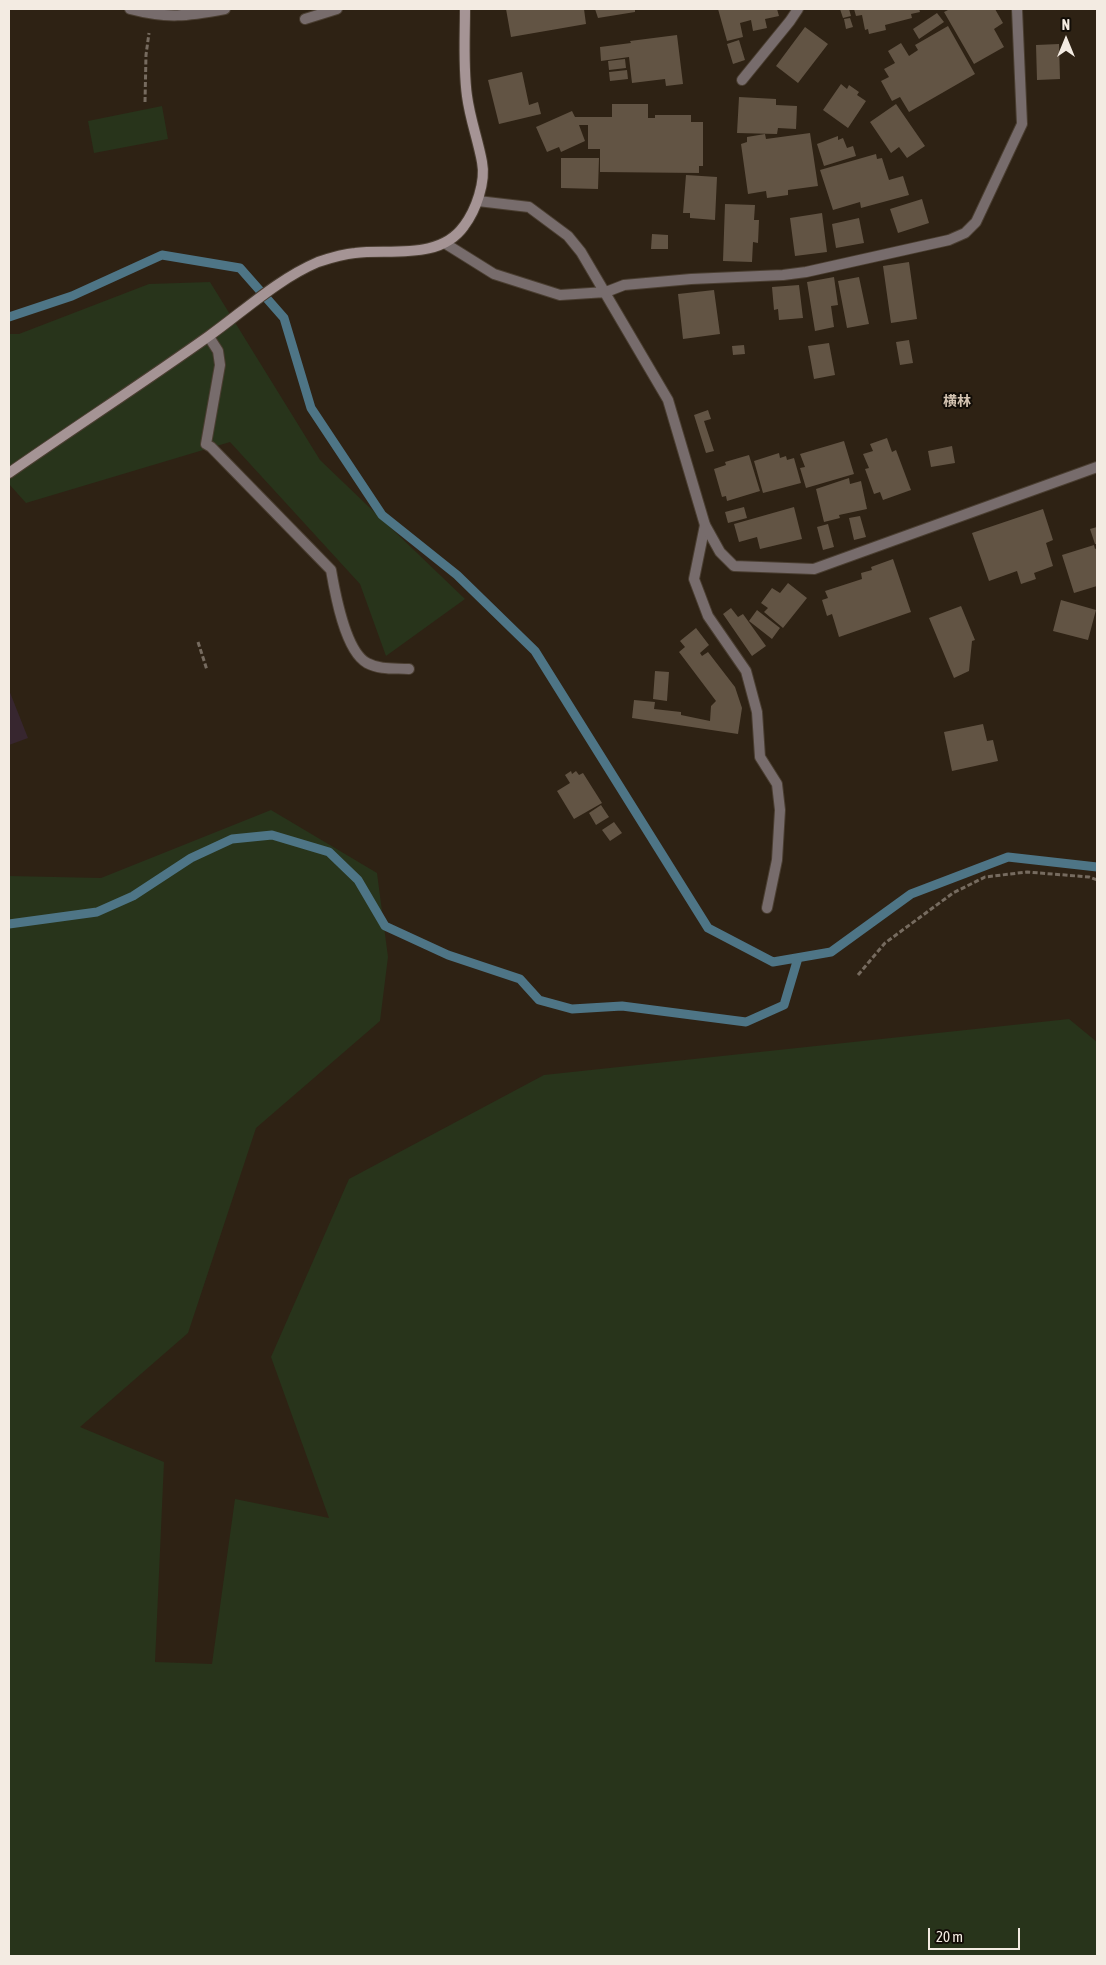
<!DOCTYPE html>
<meta charset="utf-8">
<style>
body{margin:0}
#map{position:relative;width:1106px;height:1965px;overflow:hidden;background:#2e2214;font-family:"Asap Condensed",sans-serif}
canvas{display:block}
.frame{position:absolute;inset:0;border:10px solid #f3ebe2;pointer-events:none}
.north{position:absolute;left:1041px;top:15px;width:50px;height:50px;-webkit-text-stroke:4px #120d07;paint-order:stroke;rotate:0deg;font-size:14px;font-weight:700;line-height:20px;text-align:center;color:#f3ebe2}
.north::after{content:'';display:block;margin:auto;width:18px;height:22px;background:#f3ebe2;clip-path:polygon(50% 0,100% 100%,50% 72%,0 100%)}
.scale{position:absolute;left:928px;top:1928px;width:92px;height:22px;box-sizing:border-box;border:2px solid #f3ebe2;border-top:0;padding-left:6px;font-size:15px;line-height:18px;white-space:nowrap;color:#f3ebe2;-webkit-text-stroke:4px #120d07;paint-order:stroke}
</style>
<div id="map">
<canvas width="1106" height="1965"></canvas>
<div class="frame"></div>
<div class="north">N</div>
<div class="scale">20 m</div>
</div>
<script>
const ctx = document.querySelector('canvas').getContext('2d');
ctx.lineJoin = 'round';
function paint(path, color) { ctx.fillStyle = color; ctx.fill(path, 'evenodd'); }
function stroke(path, color, width, dash) { ctx.strokeStyle = color; ctx.lineWidth = width; ctx.lineCap = dash ? 'butt' : 'round'; ctx.setLineDash(dash || []); ctx.stroke(path); }
function label(font, color, halo, rows, align = 'center') {
  ctx.font = font + ' "Asap Condensed","Noto Sans JP",sans-serif'; ctx.lineWidth = 4; ctx.setLineDash([]); ctx.textBaseline = 'middle'; ctx.strokeStyle = halo; ctx.fillStyle = color; for (const [text, x, y, turn = 0] of rows) {
    ctx.save(); ctx.translate(x, y); ctx.rotate((+turn || 0) * Math.PI / 180); ctx.textAlign = isNaN(turn) ? turn : align; if (halo) ctx.strokeText(text, 0, 0); ctx.fillText(text, 0, 0); ctx.restore();
  }
}
const industrial = new Path2D(`
 M 9,690 L 28,738 L 9,745 Z`);
const green = new Path2D(`
 M 162,106 L 168,139 L 94,153 L 88,121 Z
 M 210,282 L 320,460 L 465,599 L 386,656 L 360,584 L 230,442 L 26,503 L 9,484 L 9,334 L 19,334 L 149,284 Z
 M 271,810 L 377,873 L 388,957 L 380,1021 L 256,1128 L 188,1333 L 80,1427 L 164,1462 L 155,1662 L 212,1664 L 235,1499 L 329,1518 L 271,1357 L 349,1179 L 544,1075 L 1069,1019 L 1097,1042 L 1097,1956 L 9,1956 L 9,876 L 101,878 Z`);
const stream = new Path2D(`
 M 9,317 L 72,296 L 162,255 L 240,268 L 284,318 L 311,408 L 382,515 L 457,575 L 535,651 L 708,928 L 773,962 L 831,952 L 911,894 L 1008,857 L 1097,867
 M 9,924 L 97,912 L 133,896 L 191,858 L 232,839 L 272,835 L 329,852 L 358,880 L 385,926 L 448,955 L 520,979 L 539,1000 L 572,1009 L 622,1006 L 746,1022 L 784,1005 L 798,958`);
const building = new Path2D(`
 M 506,9 L 584,9 L 586,24 L 511,37 Z
 M 595,9 L 635,9 L 635,12 L 598,18 Z
 M 718,9 L 777,9 L 779,16 L 765,19 L 767,28 L 753,31 L 751,20 L 740,23 L 743,37 L 727,41 Z
 M 840,9 L 849,9 L 851,16 L 843,18 Z
 M 854,9 L 919,9 L 920,12 L 911,14 L 912,18 L 885,25 L 886,30 L 869,34 L 868,29 L 865,30 L 862,15 L 856,16 Z
 M 950,9 L 995,9 L 1003,23 L 994,29 L 1004,47 L 974,64 L 944,12 Z
 M 937,13 L 944,22 L 919,39 L 913,29 Z
 M 850,18 L 853,27 L 846,29 L 844,19 Z
 M 948,26 L 975,74 L 909,112 L 900,97 L 892,101 L 881,81 L 889,77 L 884,69 L 895,63 L 888,51 L 901,43 L 909,56 L 918,50 L 915,45 Z
 M 805,27 L 828,44 L 798,83 L 776,66 Z
 M 677,35 L 683,84 L 666,86 L 665,79 L 632,83 L 629,57 L 601,61 L 600,47 L 631,43 L 630,41 Z
 M 739,40 L 745,60 L 733,64 L 727,44 Z
 M 1059,44 L 1060,79 L 1037,80 L 1036,45 Z
 M 625,59 L 626,68 L 609,70 L 608,61 Z
 M 627,70 L 628,79 L 610,81 L 609,72 Z
 M 522,72 L 529,105 L 538,102 L 541,114 L 499,124 L 488,80 Z
 M 841,84 L 847,89 L 849,85 L 859,92 L 857,95 L 866,101 L 848,128 L 823,110 Z
 M 739,97 L 776,99 L 776,105 L 797,106 L 796,129 L 778,128 L 777,134 L 737,133 Z
 M 612,104 L 648,104 L 648,118 L 655,118 L 655,115 L 691,115 L 691,122 L 703,122 L 703,166 L 699,166 L 699,173 L 600,172 L 600,149 L 588,149 L 588,125 L 579,125 L 585,141 L 561,152 L 559,147 L 547,152 L 536,127 L 572,111 L 575,117 L 612,117 Z
 M 896,104 L 925,146 L 907,158 L 899,147 L 891,153 L 870,122 Z
 M 810,133 L 818,186 L 788,190 L 788,195 L 767,198 L 766,191 L 748,194 L 741,144 L 747,142 L 747,137 L 765,134 L 766,139 Z
 M 838,136 L 838,140 L 843,138 L 847,148 L 853,146 L 856,156 L 824,166 L 817,144 Z
 M 876,154 L 877,159 L 882,158 L 889,180 L 903,176 L 909,195 L 861,208 L 860,202 L 833,210 L 820,170 Z
 M 561,158 L 599,158 L 598,189 L 561,188 Z
 M 686,175 L 717,177 L 715,220 L 690,218 L 690,213 L 683,213 Z
 M 922,199 L 929,223 L 898,233 L 890,209 Z
 M 725,204 L 755,205 L 754,220 L 759,220 L 758,243 L 753,242 L 752,262 L 723,261 Z
 M 822,213 L 827,252 L 795,256 L 790,218 Z
 M 859,218 L 864,243 L 836,248 L 832,224 Z
 M 652,234 L 668,235 L 668,249 L 651,249 Z
 M 909,262 L 917,319 L 891,323 L 883,266 Z
 M 834,277 L 838,305 L 831,306 L 834,327 L 815,331 L 807,282 Z
 M 859,277 L 869,324 L 847,328 L 838,281 Z
 M 799,285 L 803,318 L 779,320 L 778,309 L 774,310 L 772,287 Z
 M 714,290 L 720,334 L 683,339 L 678,294 Z
 M 909,340 L 913,363 L 900,365 L 896,342 Z
 M 829,343 L 835,375 L 814,379 L 808,346 Z
 M 744,345 L 745,354 L 733,355 L 732,346 Z
 M 708,410 L 711,419 L 704,421 L 714,451 L 706,453 L 694,415 Z
 M 887,438 L 892,452 L 896,450 L 911,490 L 883,500 L 880,492 L 874,494 L 865,469 L 869,468 L 863,454 L 873,451 L 870,444 Z
 M 844,441 L 854,474 L 806,488 L 800,468 L 805,467 L 800,454 Z
 M 952,446 L 955,463 L 931,467 L 928,451 Z
 M 779,453 L 780,458 L 786,456 L 787,460 L 794,458 L 801,483 L 763,493 L 754,461 Z
 M 749,455 L 760,491 L 727,501 L 726,496 L 722,497 L 714,469 L 726,465 L 725,462 Z
 M 849,478 L 850,484 L 861,481 L 867,509 L 839,515 L 840,518 L 824,522 L 816,489 Z
 M 744,507 L 747,518 L 728,523 L 725,512 Z
 M 794,507 L 802,539 L 760,549 L 757,537 L 739,542 L 734,524 Z
 M 1043,509 L 1053,540 L 1046,543 L 1053,566 L 1034,573 L 1036,579 L 1021,584 L 1017,571 L 989,581 L 972,533 Z
 M 860,516 L 866,537 L 854,540 L 849,518 Z
 M 828,524 L 834,547 L 823,550 L 817,527 Z
 M 1097,527 L 1097,544 L 1095,544 L 1090,529 Z
 M 1094,545 L 1095,549 L 1097,548 L 1097,586 L 1074,593 L 1062,555 Z
 M 893,559 L 911,612 L 839,637 L 832,614 L 827,616 L 822,600 L 828,598 L 825,591 L 862,579 L 861,573 L 872,570 L 871,567 Z
 M 788,583 L 807,598 L 783,628 L 764,612 L 768,608 L 761,603 L 772,588 L 780,593 Z
 M 1061,600 L 1096,610 L 1088,640 L 1053,631 Z
 M 961,606 L 975,640 L 972,641 L 969,671 L 954,678 L 929,618 Z
 M 731,608 L 738,617 L 743,614 L 766,646 L 752,656 L 723,614 Z
 M 757,610 L 780,628 L 772,639 L 749,621 Z
 M 696,628 L 709,645 L 700,653 L 702,656 L 708,652 L 735,687 L 742,708 L 738,734 L 632,718 L 634,700 L 655,702 L 654,709 L 681,712 L 681,715 L 710,721 L 711,706 L 716,701 L 679,652 L 685,647 L 680,641 Z
 M 655,671 L 669,672 L 667,701 L 653,699 Z
 M 983,724 L 987,741 L 993,740 L 998,761 L 952,771 L 944,732 Z
 M 571,771 L 572,774 L 576,771 L 579,775 L 583,773 L 602,803 L 574,819 L 557,791 L 570,783 L 565,775 Z
 M 601,805 L 609,817 L 596,825 L 589,813 Z
 M 614,822 L 622,833 L 610,841 L 602,830 Z`);
const path = new Path2D(`
 M 145,102 L 146,55 L 149,33
 M 198,642 L 207,670
 M 858,975 L 885,943 L 953,893 L 985,877 L 1027,872 L 1089,877 L 1097,880`);
const lane = new Path2D(`
 M 305,19 L 337,9
 M 209,337 L 218,351 L 220,365 L 206,444 L 211,447 L 331,570 C 335,593 345,651 367,663 C 380,670 395,668 409,669
 M 705,525 L 694,579 L 708,616 L 746,671 L 757,712 L 760,757 L 777,784 L 780,810 L 777,860 L 767,908`);
const street = new Path2D(`
 M 130,9 C 168,19 187,16 225,9
 M 742,80 L 790,21 L 798,9
 M 478,201 L 529,207 L 568,236 L 581,252 L 668,400 L 705,525 L 720,552 L 734,566 L 814,569 L 1097,467
 M 446,244 L 494,274 L 560,295 L 606,292 L 624,285 L 691,279 L 783,275 L 806,272 L 949,240 L 965,233 L 976,222 L 1022,124 L 1017,9`);
const secondary = new Path2D(`
 M 9,473 C 75,427 143,383 209,336 C 244,311 278,279 318,262 C 330,258 342,254 355,253 C 391,249 440,260 464,226 C 476,210 486,182 482,162 C 478,140 470,119 467,96 C 463,67 465,37 465,9`);
const neighbourhoodNames = [
 ["横林",957,402]
];
paint(industrial, '#37262f');
paint(green, '#28341b');
stroke(stream, '#4e7586', 9);
paint(building, '#625444');
stroke(lane, '#4a3e31', 12);
stroke(street, '#4a3e31', 12);
stroke(secondary, '#4a3e31', 12);
stroke(path, '#766b5f', 3, [5, 2.5]);
stroke(lane, '#776c6c', 10);
stroke(street, '#776c6c', 10);
stroke(secondary, '#a59495', 10);
label('bold 14px', '#d4c4b2', '#120d07', neighbourhoodNames);
</script>
